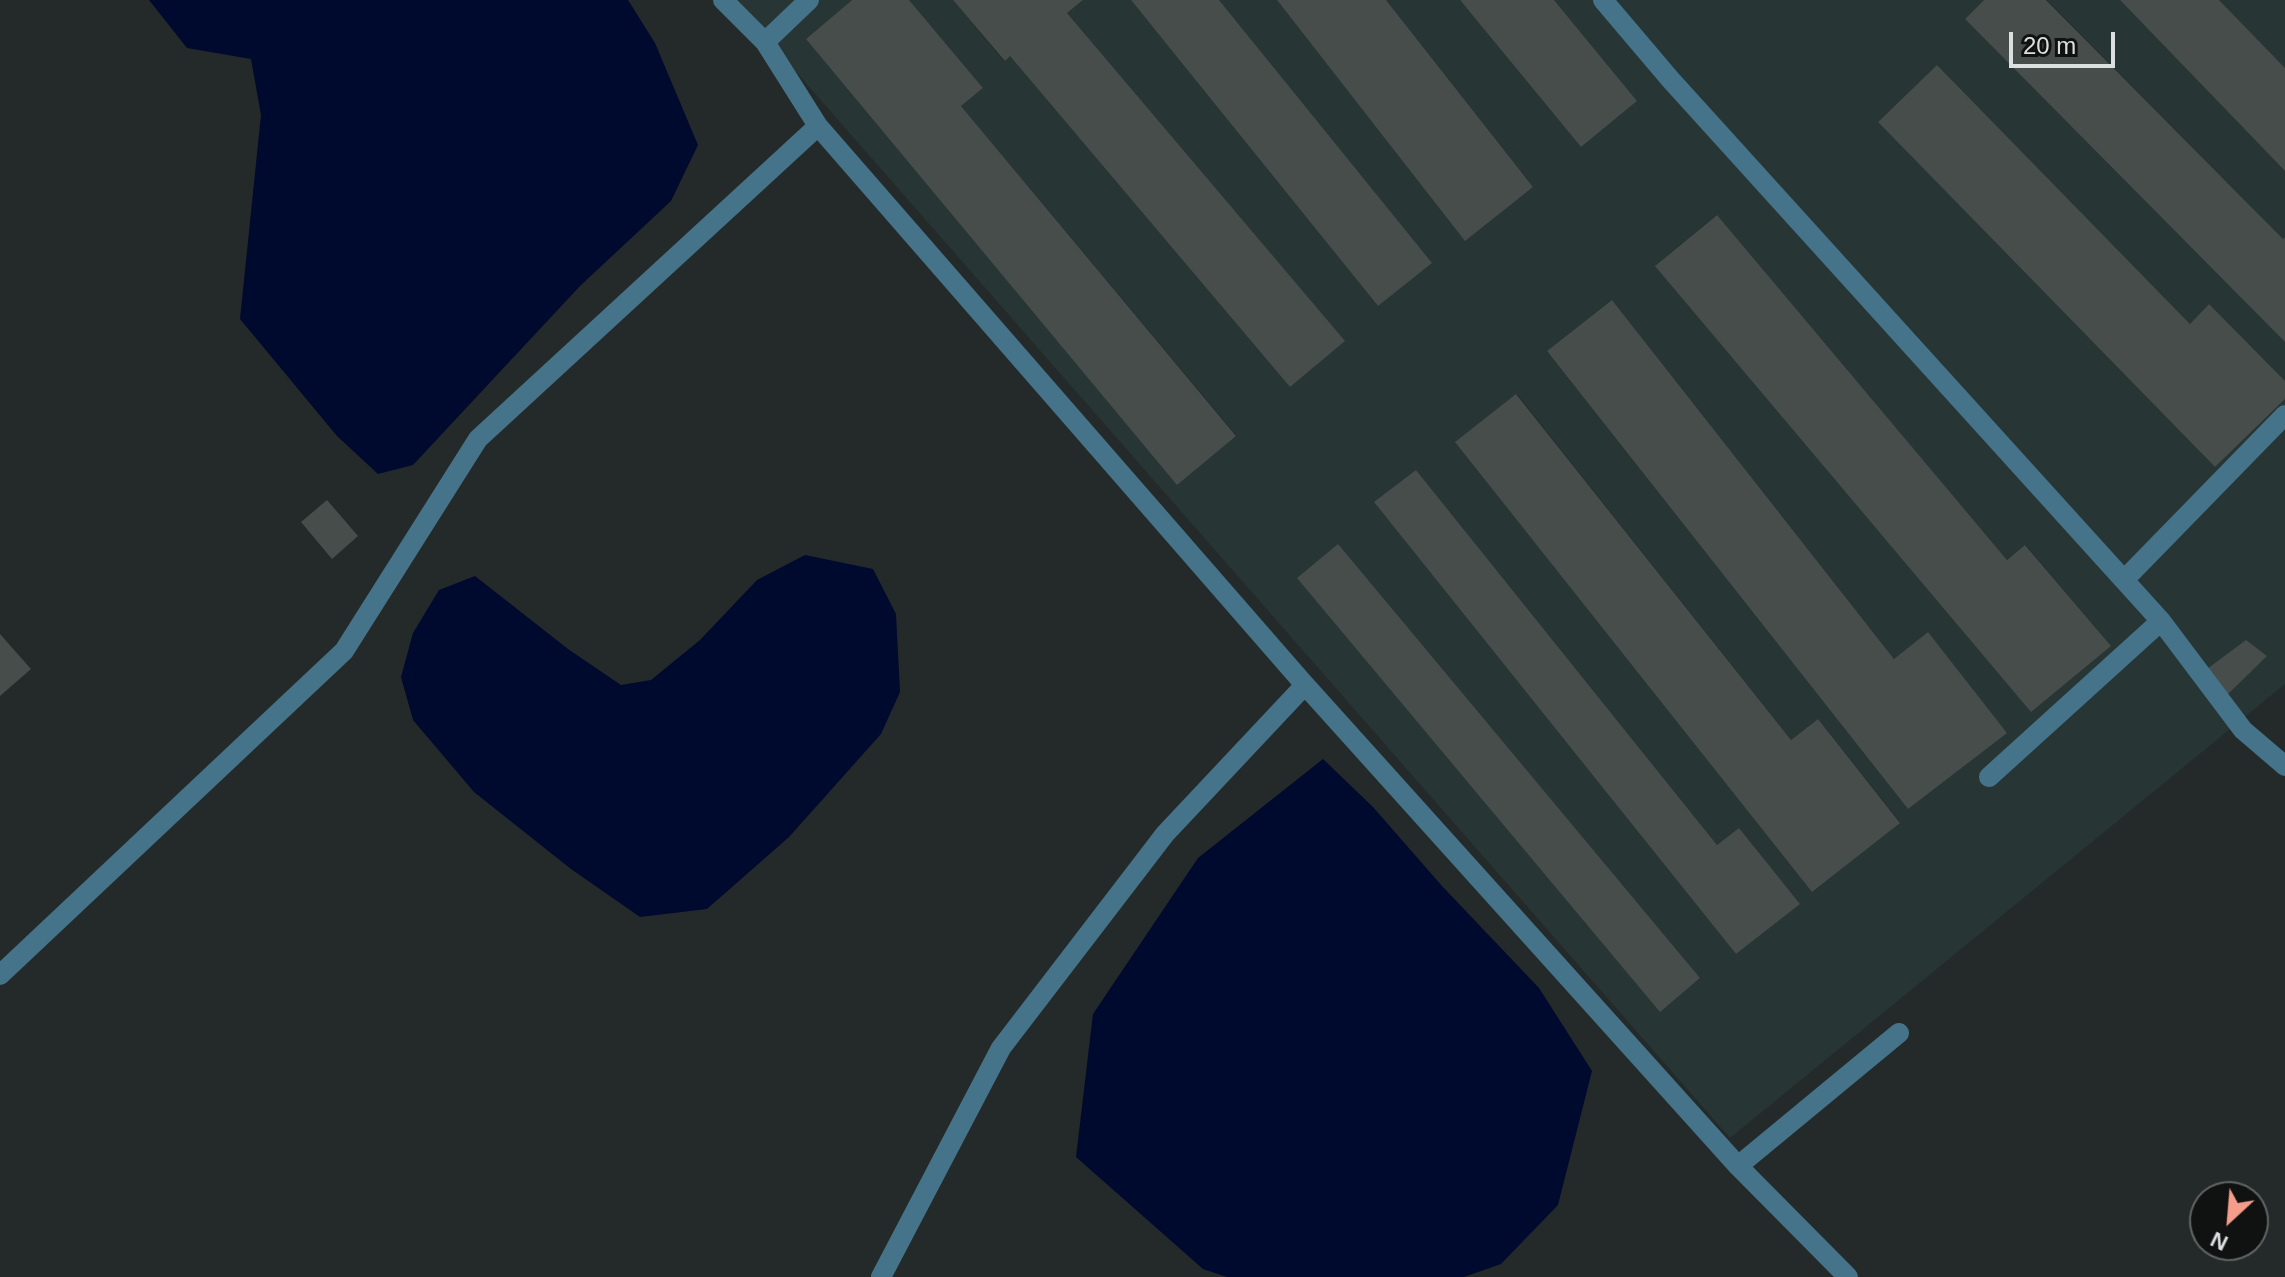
<!DOCTYPE html>
<style>
body{margin:0}
#map{position:relative;width:2285px;height:1277px;overflow:hidden;background:#242a2a;font-family:Arial,sans-serif}
canvas{display:block}
.north{position:absolute;left:2189px;top:1181px;width:80px;height:80px;box-sizing:border-box;background:#101212;border:2px solid #616464;border-radius:50%;rotate:206deg;font-size:22px;font-weight:700;line-height:32px;text-align:center;color:#dbdfdf}
.north::after{content:'';display:block;margin:auto;width:28px;height:36px;background:#f49d8b;clip-path:polygon(50% 0,100% 100%,50% 72%,0 100%)}
.scale{position:absolute;left:2009px;top:32px;width:106px;height:36px;box-sizing:border-box;border:4px solid #dbdfdf;border-top:0;padding-left:10px;font-size:24px;line-height:28px;white-space:nowrap;color:#dbdfdf;-webkit-text-stroke:6px #101212;paint-order:stroke}
</style>
<div id="map">
<canvas width="2285" height="1277"></canvas>
<div class="north">N</div>
<div class="scale">20 m</div>
</div>
<script>
const ctx = document.querySelector('canvas').getContext('2d');
ctx.lineJoin = 'round';
function paint(path, color) { ctx.fillStyle = color; ctx.fill(path, 'evenodd'); }
function stroke(path, color, width, dash) { ctx.strokeStyle = color; ctx.lineWidth = width; ctx.lineCap = dash ? 'butt' : 'round'; ctx.setLineDash(dash || []); ctx.stroke(path); }
const built = new Path2D(`
 M 733,0 L 852,0 L 806,39 L 1177,484 L 1236,435 L 961,106 L 983,88 L 909,0 L 953,0 L 1004,61 L 1010,56 L 1290,387 L 1344,341 L 1067,13 L 1083,0 L 1131,0 L 1378,306 L 1431,263 L 1219,0 L 1277,0 L 1465,240 L 1533,187 L 1386,0 L 1460,0 L 1581,147 L 1637,101 L 1554,0 L 1984,0 L 1965,19 L 2285,342 L 2285,381 L 2209,304 L 2190,324 L 1937,65 L 1878,122 L 2215,467 L 2285,399 L 2285,684 L 1730,1138 ZM 1716,215 L 2007,560 L 2026,545 L 2110,645 L 2032,711 L 1656,265 ZM 1612,300 L 1894,659 L 1928,633 L 2006,732 L 1908,809 L 1547,351 ZM 1517,394 L 1791,740 L 1818,719 L 1900,822 L 1812,892 L 1456,442 ZM 1416,470 L 1717,845 L 1739,828 L 1799,904 L 1736,954 L 1375,503 ZM 1337,545 L 1700,978 L 1660,1011 L 1298,578 Z
 M 2047,0 L 2120,0 L 2285,171 L 2285,237 L 2283,239 Z
 M 2219,0 L 2285,0 L 2285,68 Z`);
const water = new Path2D(`
 M 149,0 L 628,0 L 655,43 L 698,145 L 671,201 L 580,286 L 413,465 L 378,474 L 337,436 L 240,319 L 261,115 L 251,59 L 187,48 Z
 M 805,555 L 873,569 L 896,614 L 900,692 L 881,734 L 789,837 L 707,909 L 640,917 L 571,869 L 474,792 L 413,720 L 401,677 L 413,633 L 439,590 L 475,576 L 568,649 L 621,685 L 651,680 L 700,640 L 757,580 Z
 M 1323,759 L 1373,807 L 1442,886 L 1539,988 L 1592,1071 L 1558,1205 L 1501,1264 L 1464,1277 L 1227,1277 L 1203,1269 L 1076,1157 L 1093,1014 L 1198,858 Z`);
const building = new Path2D(`
 M 852,0 L 909,0 L 983,88 L 961,106 L 1236,436 L 1177,485 L 806,39 Z
 M 953,0 L 1083,0 L 1067,13 L 1345,341 L 1290,387 L 1010,56 L 1005,61 Z
 M 1131,0 L 1219,0 L 1432,263 L 1378,306 Z
 M 1277,0 L 1386,0 L 1533,187 L 1465,241 Z
 M 1460,0 L 1554,0 L 1637,101 L 1581,147 Z
 M 1984,0 L 2046,0 L 2283,239 L 2285,237 L 2285,342 L 1965,19 Z
 M 2120,0 L 2219,0 L 2285,68 L 2285,171 Z
 M 1937,65 L 2190,324 L 2209,304 L 2285,381 L 2285,399 L 2215,467 L 1878,122 Z
 M 1717,215 L 2007,560 L 2025,545 L 2111,646 L 2031,712 L 1655,266 Z
 M 1612,300 L 1894,659 L 1928,632 L 2007,733 L 1908,809 L 1547,351 Z
 M 1516,394 L 1791,740 L 1818,719 L 1900,823 L 1812,892 L 1455,442 Z
 M 1416,470 L 1717,845 L 1739,828 L 1800,904 L 1736,954 L 1374,502 Z
 M 327,500 L 358,536 L 332,559 L 301,522 Z
 M 1338,544 L 1700,978 L 1660,1012 L 1297,578 Z
 M 0,634 L 31,669 L 0,696 Z
 M 2246,640 L 2267,656 L 2224,698 L 2203,672 Z`);
const minor = new Path2D(`
 M 723,0 L 765,42 L 818,126 L 1305,685 L 1165,834 L 1001,1048 L 881,1277
 M 1603,0 L 1670,79 L 2161,621 L 2243,730 L 2285,766
 M 765,42 L 809,0
 M 2124,580 L 2285,415
 M 1305,685 L 1738,1166 L 1848,1277
 M 1989,777 L 2161,621
 M 0,975 L 344,651 L 478,439 L 818,126
 M 1738,1166 L 1899,1033`);
paint(built, '#273535');
paint(water, '#00092e');
paint(building, '#474d4a');
stroke(minor, '#457389', 20);
</script>
